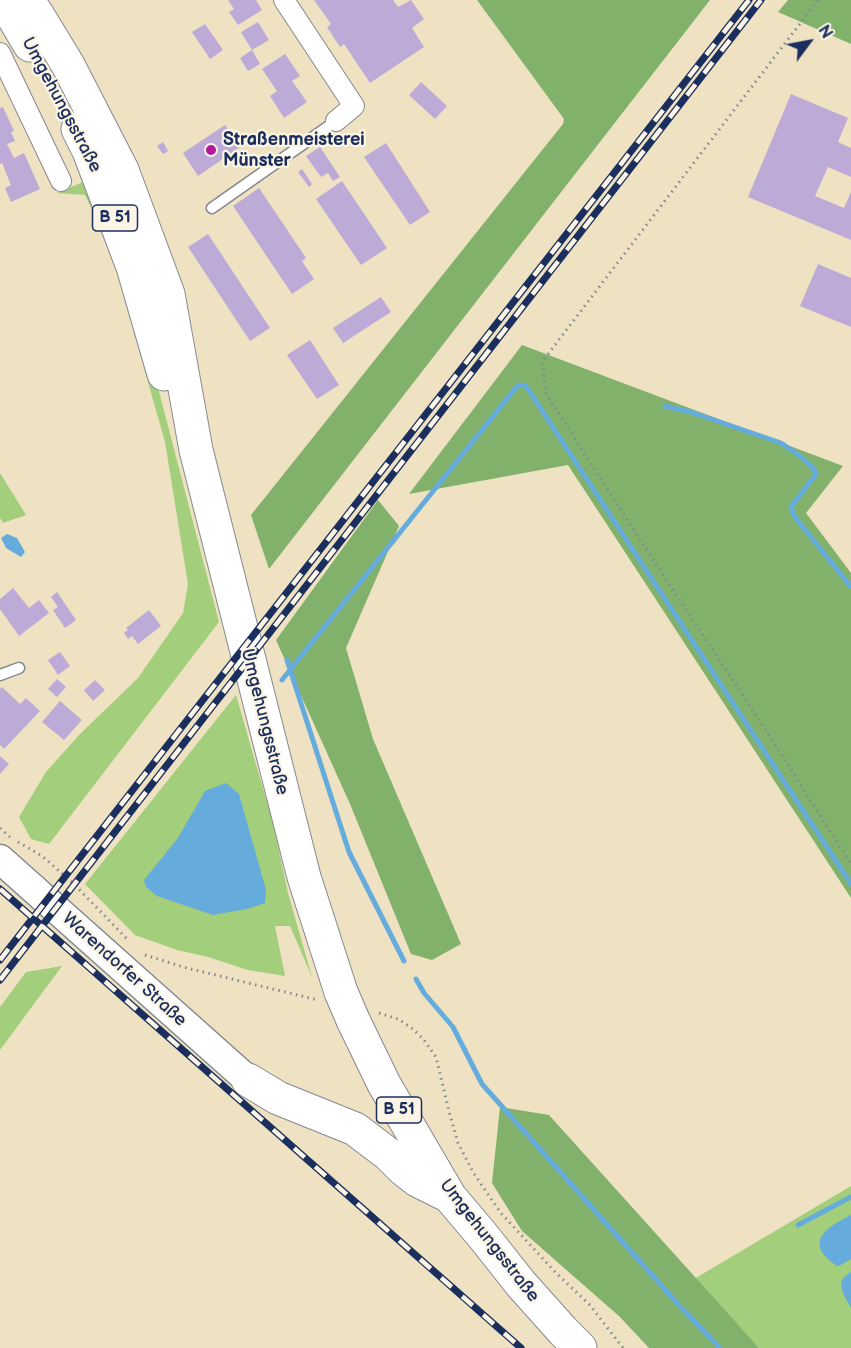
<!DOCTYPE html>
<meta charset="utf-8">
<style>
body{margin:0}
#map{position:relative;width:851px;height:1348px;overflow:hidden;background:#eee2c2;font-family:"Balsamiq Sans",sans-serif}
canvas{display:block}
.north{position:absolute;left:779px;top:12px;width:60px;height:60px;-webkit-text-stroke:4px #fcf5e5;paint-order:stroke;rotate:58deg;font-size:16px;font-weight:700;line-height:24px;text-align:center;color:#1b2f5e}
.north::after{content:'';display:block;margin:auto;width:21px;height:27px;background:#1b2f5e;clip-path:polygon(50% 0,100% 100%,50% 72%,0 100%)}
</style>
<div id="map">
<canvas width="851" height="1348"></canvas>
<div class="north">N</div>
</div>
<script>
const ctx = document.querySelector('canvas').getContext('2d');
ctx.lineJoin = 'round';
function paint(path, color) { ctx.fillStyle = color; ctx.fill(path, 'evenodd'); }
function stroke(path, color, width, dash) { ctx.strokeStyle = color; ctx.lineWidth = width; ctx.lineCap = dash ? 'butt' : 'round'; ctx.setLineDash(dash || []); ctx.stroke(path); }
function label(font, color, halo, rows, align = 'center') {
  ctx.font = font + ' "Balsamiq Sans",sans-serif'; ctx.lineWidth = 4.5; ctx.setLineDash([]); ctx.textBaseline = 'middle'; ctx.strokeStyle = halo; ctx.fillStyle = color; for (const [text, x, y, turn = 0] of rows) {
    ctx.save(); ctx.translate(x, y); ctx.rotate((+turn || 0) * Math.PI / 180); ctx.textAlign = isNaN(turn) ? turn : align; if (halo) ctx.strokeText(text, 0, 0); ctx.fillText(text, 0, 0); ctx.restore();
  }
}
const green = new Path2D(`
 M 90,179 L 122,249 L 219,622 L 49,844 L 31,839 L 19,817 L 46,772 L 79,735 L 138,678 L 183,613 L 188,584 L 165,442 L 111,251 L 85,195 L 57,193 Z
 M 0,473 L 26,515 L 3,523 L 0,518 Z
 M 236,695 L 273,823 L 288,893 L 312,977 L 290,926 L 275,926 L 285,976 L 248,970 L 208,957 L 177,950 L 135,935 L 85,884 Z
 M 62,966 L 0,1050 L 0,1007 L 26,972 Z
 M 851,1186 L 851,1348 L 759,1348 L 694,1279 Z`);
const forest = new Path2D(`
 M 477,0 L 710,0 L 269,569 L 251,515 L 563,124 L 564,119 Z
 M 788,0 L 851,0 L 851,44 L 778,12 Z
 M 522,345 L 843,466 L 806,513 L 851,573 L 851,898 L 568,465 L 409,494 Z
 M 378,500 L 399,526 L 346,648 L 373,739 L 461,944 L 432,960 L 411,954 L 350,804 L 276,640 Z
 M 500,1107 L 549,1115 L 759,1348 L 649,1348 L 620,1317 L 522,1231 L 492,1183 Z`);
const water = new Path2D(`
 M 7,534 L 17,538 L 25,552 L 21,557 L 6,548 L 1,538 Z
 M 226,783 L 239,794 L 266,890 L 265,903 L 247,909 L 213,915 L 157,896 L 146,887 L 144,880 L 178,838 L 205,791 Z
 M 851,1215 L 851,1259 L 841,1265 L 837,1266 C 803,1243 825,1228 851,1215 Z
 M 851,1272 L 851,1308 C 844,1294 833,1282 851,1272 Z`);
const stream = new Path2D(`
 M 665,406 L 691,412 L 781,443 L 800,456 L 814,469 L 816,474 L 791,507 L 794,516 L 851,587
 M 287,660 L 349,852 L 404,961
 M 282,680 L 518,385 L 526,386 L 851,884
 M 416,979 L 424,993 L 453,1027 L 482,1084 L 677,1303 L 720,1348
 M 798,1225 L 851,1197`);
const building = new Path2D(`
 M 228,0 L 256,0 L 262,10 L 238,25 L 229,12 L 234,9 Z
 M 314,0 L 393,0 L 398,7 L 411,0 L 424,19 L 412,28 L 424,47 L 370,83 L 344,44 L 340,47 L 327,27 L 331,24 Z
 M 258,22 L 269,40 L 252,50 L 241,32 Z
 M 205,24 L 223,50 L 210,59 L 192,32 Z
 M 252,50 L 260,64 L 248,71 L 240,58 Z
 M 285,54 L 300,76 L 292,81 L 307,102 L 284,118 L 270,96 L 277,91 L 262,69 Z
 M 421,82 L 447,106 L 435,119 L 409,95 Z
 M 791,94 L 848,118 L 838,142 L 851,148 L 851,177 L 828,167 L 815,196 L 844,208 L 851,192 L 851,240 L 748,197 Z
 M 3,107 L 14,131 L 11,132 L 15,141 L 7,144 L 14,158 L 24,153 L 40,189 L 11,202 L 5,188 L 11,185 L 2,163 L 0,164 L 0,108 Z
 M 225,125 L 240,147 L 198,176 L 183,153 Z
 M 163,142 L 168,151 L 163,154 L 157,146 Z
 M 386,143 L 430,212 L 410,225 L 364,157 Z
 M 320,147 L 340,177 L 333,181 L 328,173 L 321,177 L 306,156 Z
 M 302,169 L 312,184 L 309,187 L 298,172 Z
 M 342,181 L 387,248 L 361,265 L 316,199 Z
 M 259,188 L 306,258 L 302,261 L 314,279 L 292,294 L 233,206 Z
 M 208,234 L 270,328 L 250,341 L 188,247 Z
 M 818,264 L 851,278 L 851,327 L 800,306 Z
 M 381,297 L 391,312 L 343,343 L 333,328 Z
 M 310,340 L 339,385 L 317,399 L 287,355 Z
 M 13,588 L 29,608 L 39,600 L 49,613 L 19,636 L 0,609 L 0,599 Z
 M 57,592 L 76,620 L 65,628 L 53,610 L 58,607 L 51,597 Z
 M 149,610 L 161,626 L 138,644 L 132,636 L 128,639 L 124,633 L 128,630 L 126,628 Z
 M 60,652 L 70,666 L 58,675 L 48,660 Z
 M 57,679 L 66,687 L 57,697 L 48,689 Z
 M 95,680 L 105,690 L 93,701 L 84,690 Z
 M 2,687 L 20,704 L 26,698 L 40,711 L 4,749 L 0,745 L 0,689 Z
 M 60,701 L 82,720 L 64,740 L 42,722 Z
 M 0,756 L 9,764 L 0,774 Z`);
const path = new Path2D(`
 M 818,0 L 542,362 L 546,394 L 657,566 L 756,715 L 851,864
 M 0,828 L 10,837
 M 18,842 L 42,856 L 73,883 L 129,941
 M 145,955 L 187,968 L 318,1000
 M 379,1013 L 398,1019 L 413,1029 L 424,1040 L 436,1057 L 450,1115 L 458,1143 L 473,1172 L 500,1212 L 556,1273 L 590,1305 L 623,1348`);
const lane = new Path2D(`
 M 212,208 L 336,121
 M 0,675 L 19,668`);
const street = new Path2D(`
 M 284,0 L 354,106 L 336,121
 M 0,53 L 61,181`);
const secondary = new Path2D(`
 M 0,859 L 248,1080`);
const highway = new Path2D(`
 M 27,0 L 37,14 L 68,65 L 122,170 L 168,294 L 196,450 L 304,877 L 341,992
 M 0,1 L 14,18 L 30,45
 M 78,129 L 89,151 L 133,267 L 164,374
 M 353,1020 L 384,1084 L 450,1197 L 483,1236 L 521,1284 L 563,1331 L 580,1348
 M 248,1080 L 278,1098 L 355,1129 L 388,1154 L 403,1169 L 417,1180 L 449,1196`);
const rail = new Path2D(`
 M 0,889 L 521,1348
 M 0,960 L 749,0
 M 0,980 L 761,0`);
const highwayBridge = new Path2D(`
 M 341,992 L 353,1020`);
const markers = [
 [211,150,6,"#b5179e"]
];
const shields = [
 [115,218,45],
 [399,1110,45]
];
const shieldNames = [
 ["B 51",115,218],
 ["B 51",399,1110]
];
const streetNames = [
 ["Umgehungsstraße",61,105,62],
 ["Umgehungsstraße",264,722,76],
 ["Warendorfer Straße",124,970,42],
 ["Umgehungsstraße",489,1241,52]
];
const poiNames = [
 ["Straßenmeisterei",223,140],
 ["Münster",223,161]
];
paint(green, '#a3ce7b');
paint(forest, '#82b16b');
paint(water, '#65acdc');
stroke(stream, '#65acdc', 5);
paint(building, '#bdaad6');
stroke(lane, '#848890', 13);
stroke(street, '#848890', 22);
stroke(secondary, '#848890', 31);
stroke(highway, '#848890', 35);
stroke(path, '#848890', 3, [1.5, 4.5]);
stroke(lane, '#fff', 10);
stroke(street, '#fff', 20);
stroke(secondary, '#fff', 28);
stroke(highway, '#fff', 33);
stroke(rail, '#1b2f5e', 7);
stroke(rail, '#fcf5e5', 4.5, [14]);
stroke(highwayBridge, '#848890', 35, []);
stroke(highwayBridge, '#fff', 33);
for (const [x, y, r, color] of markers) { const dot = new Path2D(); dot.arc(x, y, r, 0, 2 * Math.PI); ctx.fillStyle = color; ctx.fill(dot); stroke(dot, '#fcf5e5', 2); }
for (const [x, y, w] of shields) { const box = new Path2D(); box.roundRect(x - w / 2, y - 13, w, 26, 4.5); ctx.fillStyle = '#fcf5e5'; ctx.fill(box); stroke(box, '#1b2f5e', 1.5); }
label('bold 16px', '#1b2f5e', null, shieldNames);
label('18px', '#1b2f5e', '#fcf5e5', streetNames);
label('bold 18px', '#1b2f5e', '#fcf5e5', poiNames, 'left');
</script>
